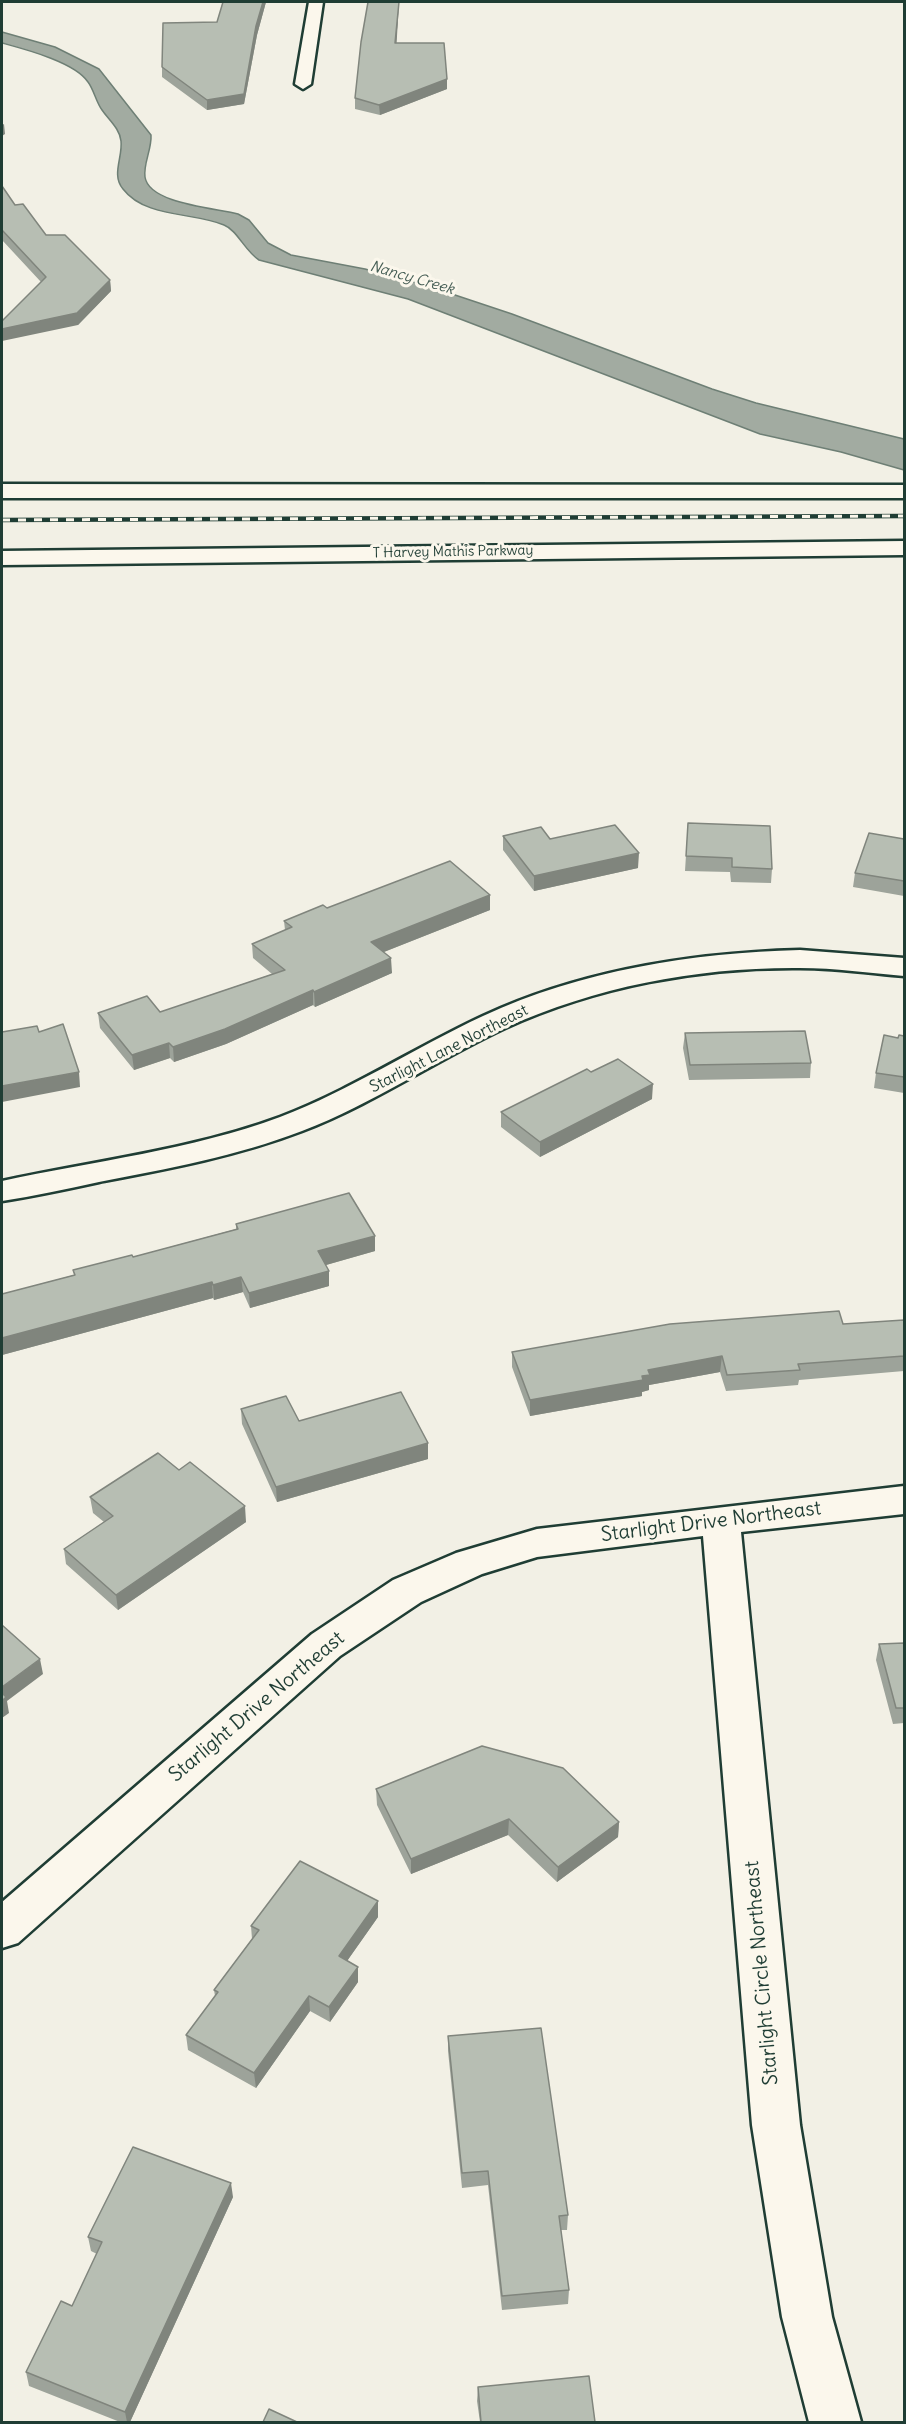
<!DOCTYPE html>
<style>
body{margin:0}
#map{position:relative;width:906px;height:2424px;overflow:hidden;background:#f2f0e5;font-family:Delius,sans-serif}
canvas{display:block}
.frame{position:absolute;inset:0;border:3px solid #1f3d34;pointer-events:none}
</style>
<div id="map">
<canvas width="906" height="2424"></canvas>
<div class="frame"></div>
</div>
<script>
const ctx = document.querySelector('canvas').getContext('2d');
ctx.lineJoin = 'round';
function paint(path, color) { ctx.fillStyle = color; ctx.fill(path, 'evenodd'); }
function stroke(path, color, width, dash) { ctx.strokeStyle = color; ctx.lineWidth = width; ctx.lineCap = dash ? 'butt' : 'round'; ctx.setLineDash(dash || []); ctx.stroke(path); }
function label(font, color, halo, rows, align = 'center') {
  ctx.font = font + ' Delius,sans-serif'; ctx.lineWidth = 6; ctx.setLineDash([]); ctx.textBaseline = 'middle'; ctx.strokeStyle = halo; ctx.fillStyle = color; for (const [text, x, y, turn = 0] of rows) {
    ctx.save(); ctx.translate(x, y); ctx.rotate((+turn || 0) * Math.PI / 180); ctx.textAlign = isNaN(turn) ? turn : align; if (halo) ctx.strokeText(text, 0, 0); ctx.fillText(text, 0, 0); ctx.restore();
  }
}
const water = new Path2D(`
 M 2,32 L 55,47 L 99,69 L 151,135 C 152,149 143,164 145,177 C 149,204 216,208 238,214 L 249,220 L 268,243 L 291,255 L 365,269 L 431,287 L 512,314 L 712,389 L 756,403 L 904,439 L 904,470 L 841,452 L 760,434 L 408,299 L 259,260 C 245,251 237,230 224,225 C 193,212 145,218 123,189 C 111,175 123,157 121,141 C 120,129 109,120 102,110 C 96,102 94,90 88,82 C 75,62 24,49 2,43 Z`);
const minor = new Path2D(`
 M 309,2 L 323,2 L 311,84 L 303,89 L 295,84 Z
 M 800,950 L 904,958 L 904,976 C 870,973 835,968 800,968 C 700,967 597,986 505,1028 C 436,1060 373,1104 302,1131 C 237,1156 167,1169 99,1182 C 67,1189 34,1196 2,1201 L 2,1181 C 94,1161 191,1150 280,1117 C 351,1090 414,1048 483,1016 C 582,970 692,953 800,950 Z
 M 904,1486 L 904,1514 L 741,1532 L 800,2125 L 832,2317 L 861,2422 L 809,2422 L 782,2317 L 752,2125 L 703,1536 L 537,1557 L 482,1574 L 421,1602 L 340,1656 L 18,1943 L 2,1948 L 2,1902 L 312,1634 L 393,1580 L 456,1553 L 537,1529 Z`);
const highway = new Path2D(`
 M 2,484 L 904,485 L 904,498 L 2,498 Z
 M 904,541 L 904,555 L 2,565 L 2,551 Z`);
const rail = new Path2D(`
 M 2,520 L 904,516`);
const wall = new Path2D(`
 M 223,2 L 266,2 L 257,35 L 244,104 L 207,110 L 162,77 L 162,67 L 217,22 Z
 M 368,2 L 399,2 L 396,43 L 447,79 L 447,89 L 380,115 L 355,109 L 355,98 Z
 M 2,186 L 15,205 L 46,235 L 110,280 L 111,291 L 78,325 L 41,282 L 2,240 Z
 M 688,823 L 772,869 L 771,883 L 731,882 L 730,872 L 685,871 Z
 M 503,836 L 550,839 L 638,868 L 534,891 L 503,850 Z
 M 904,839 L 904,896 L 853,887 L 855,873 Z
 M 327,908 L 490,910 L 384,952 L 392,973 L 315,1007 L 313,1005 L 226,1044 L 174,1062 L 170,1058 L 134,1070 L 100,1028 L 98,1013 L 160,1012 L 272,974 L 253,958 L 252,944 L 285,930 L 284,921 Z
 M 685,1033 L 811,1063 L 810,1078 L 689,1080 L 683,1048 Z
 M 904,1036 L 904,1093 L 874,1088 L 876,1073 L 898,1038 Z
 M 591,1072 L 652,1099 L 540,1157 L 501,1127 L 501,1112 Z
 M 236,1224 L 375,1251 L 326,1265 L 329,1286 L 250,1308 L 243,1292 L 214,1300 L 213,1298 L 2,1355 L 2,1294 L 74,1275 L 73,1270 L 133,1257 L 236,1229 Z
 M 904,1320 L 904,1371 L 799,1380 L 798,1385 L 726,1391 L 720,1372 L 649,1385 L 649,1390 L 642,1392 L 642,1396 L 530,1416 L 512,1367 L 512,1352 L 843,1324 Z
 M 241,1409 L 299,1421 L 428,1459 L 277,1502 L 242,1424 Z
 M 179,1470 L 246,1522 L 118,1610 L 66,1564 L 64,1549 L 104,1522 L 93,1513 L 90,1497 Z
 M 904,1643 L 904,1723 L 893,1724 L 876,1660 L 879,1644 Z
 M 376,1789 L 619,1822 L 618,1837 L 557,1882 L 508,1835 L 411,1874 L 377,1805 Z
 M 378,1901 L 378,1917 L 347,1961 L 358,1982 L 330,2022 L 310,2011 L 256,2088 L 188,2050 L 186,2035 L 215,1996 L 214,1990 L 252,1939 L 251,1926 Z
 M 448,2036 L 568,2215 L 567,2230 L 561,2230 L 569,2290 L 568,2304 L 502,2310 L 488,2185 L 462,2188 L 448,2051 Z
 M 233,2197 L 130,2422 L 120,2422 L 29,2386 L 26,2372 L 72,2306 L 97,2254 L 91,2251 L 88,2237 Z
 M 478,2387 L 595,2422 L 480,2422 L 477,2401 Z`);
const shadedWall = new Path2D(`
 M 263,2 L 266,2 L 257,35 L 244,104 L 207,110 L 207,100 L 256,26 Z
 M 399,2 L 396,53 L 395,43 Z
 M 447,79 L 447,89 L 380,115 L 379,105 Z
 M 4,124 L 5,134 L 2,136 L 2,125 Z
 M 110,280 L 111,291 L 78,325 L 2,341 L 2,329 Z
 M 639,853 L 638,868 L 534,891 L 534,876 Z
 M 490,895 L 490,910 L 371,957 L 371,942 Z
 M 391,958 L 392,973 L 315,1007 L 314,992 Z
 M 313,990 L 313,1005 L 226,1044 L 174,1062 L 173,1047 Z
 M 169,1043 L 170,1058 L 134,1070 L 132,1055 Z
 M 79,1072 L 80,1087 L 2,1102 L 2,1086 Z
 M 653,1084 L 652,1099 L 540,1157 L 540,1142 Z
 M 375,1236 L 375,1251 L 319,1267 L 318,1251 Z
 M 329,1271 L 329,1286 L 250,1308 L 249,1293 Z
 M 241,1277 L 243,1292 L 214,1300 L 213,1285 Z
 M 212,1282 L 213,1298 L 2,1355 L 2,1338 Z
 M 722,1356 L 720,1372 L 649,1385 L 649,1390 L 642,1392 L 642,1396 L 530,1416 L 530,1400 L 642,1376 L 648,1370 Z
 M 428,1443 L 428,1459 L 277,1502 L 276,1487 Z
 M 245,1506 L 246,1522 L 118,1610 L 116,1595 Z
 M 40,1659 L 43,1674 L 7,1701 L 9,1713 L 2,1718 L 2,1687 Z
 M 509,1819 L 508,1835 L 411,1874 L 411,1859 Z
 M 619,1822 L 618,1837 L 557,1882 L 558,1867 Z
 M 378,1901 L 378,1917 L 340,1971 L 339,1956 Z
 M 358,1967 L 358,1982 L 330,2022 L 329,2007 Z
 M 309,1996 L 310,2011 L 256,2088 L 254,2073 Z
 M 231,2183 L 233,2197 L 130,2422 L 127,2422 L 125,2412 Z`);
const building = new Path2D(`
 M 223,2 L 263,2 L 256,26 L 244,94 L 207,100 L 162,67 L 163,23 L 217,22 Z
 M 368,2 L 399,2 L 395,43 L 444,43 L 447,79 L 379,105 L 355,98 L 361,42 Z
 M 2,186 L 15,205 L 23,204 L 46,235 L 65,235 L 110,280 L 77,313 L 2,329 L 2,321 L 46,277 L 2,230 Z
 M 688,823 L 770,826 L 772,869 L 732,867 L 732,858 L 686,856 Z
 M 615,825 L 639,853 L 534,876 L 503,836 L 541,827 L 550,839 Z
 M 869,833 L 904,839 L 904,881 L 855,873 Z
 M 450,861 L 490,895 L 371,942 L 391,958 L 314,992 L 313,990 L 225,1029 L 173,1047 L 169,1043 L 132,1055 L 98,1013 L 147,996 L 160,1012 L 285,970 L 252,944 L 292,927 L 284,921 L 323,905 L 327,908 Z
 M 63,1024 L 79,1072 L 2,1086 L 2,1032 L 37,1026 L 39,1032 Z
 M 805,1031 L 811,1063 L 690,1065 L 685,1033 Z
 M 884,1035 L 898,1038 L 899,1035 L 904,1036 L 904,1077 L 876,1073 Z
 M 618,1059 L 653,1084 L 540,1142 L 501,1112 L 587,1069 L 591,1072 Z
 M 349,1193 L 375,1236 L 318,1251 L 329,1271 L 249,1293 L 241,1277 L 213,1285 L 212,1282 L 2,1338 L 2,1294 L 75,1275 L 73,1270 L 132,1255 L 133,1257 L 238,1229 L 236,1224 Z
 M 839,1311 L 843,1324 L 904,1320 L 904,1356 L 798,1364 L 800,1370 L 727,1375 L 722,1356 L 648,1370 L 650,1375 L 642,1376 L 643,1380 L 530,1400 L 512,1352 L 670,1324 Z
 M 401,1392 L 428,1443 L 276,1487 L 241,1409 L 286,1396 L 299,1421 Z
 M 158,1453 L 179,1470 L 190,1462 L 245,1506 L 116,1595 L 64,1549 L 113,1516 L 90,1497 Z
 M 2,1625 L 40,1659 L 2,1687 Z
 M 904,1643 L 904,1708 L 896,1708 L 879,1644 Z
 M 2,1693 L 6,1697 L 2,1701 Z
 M 482,1746 L 563,1768 L 619,1822 L 558,1867 L 509,1819 L 411,1859 L 376,1789 Z
 M 300,1861 L 378,1901 L 339,1956 L 358,1967 L 329,2007 L 309,1996 L 254,2073 L 186,2035 L 218,1992 L 214,1990 L 259,1930 L 251,1926 Z
 M 541,2028 L 568,2215 L 559,2216 L 569,2290 L 502,2296 L 488,2171 L 462,2173 L 448,2036 Z
 M 133,2147 L 231,2183 L 125,2412 L 26,2372 L 61,2301 L 72,2306 L 102,2242 L 88,2237 Z
 M 589,2376 L 595,2422 L 481,2422 L 478,2387 Z
 M 269,2409 L 297,2422 L 263,2422 Z`);
const farStreetnames = [
 ["T Harvey Mathis Parkway",453,552,-1]
];
const farWaternames = [
 ["Nancy Creek",412,278,16]
];
const streetNames = [
 ["Starlight Lane Northeast",449,1049,-27]
];
const nearStreetnames = [
 ["Starlight Drive Northeast",711,1522,-7],
 ["Starlight Drive Northeast",257,1707,-40],
 ["Starlight Circle Northeast",762,1973,-95]
];
paint(water, '#a2aba1');
stroke(water, '#6e7f75', 1.5);
stroke(minor, '#1f3d34', 5);
stroke(highway, '#1f3d34', 5);
paint(minor, '#fbf7ec');
paint(highway, '#fbf7ec');
stroke(rail, '#1f3d34', 4.5);
stroke(rail, '#fbf7ec', 3, [8]);
paint(wall, '#9da39a');
paint(shadedWall, '#80857d');
paint(building, '#b7beb3');
stroke(building, '#80857d', 1.5);
label('14px', '#1f3d34', '#fbf7ec', farStreetnames);
label('italic 15px', '#465e55', '#fbf7ec', farWaternames);
label('16px', '#1f3d34', '#fbf7ec', streetNames);
label('20px', '#1f3d34', '#fbf7ec', nearStreetnames);
</script>
